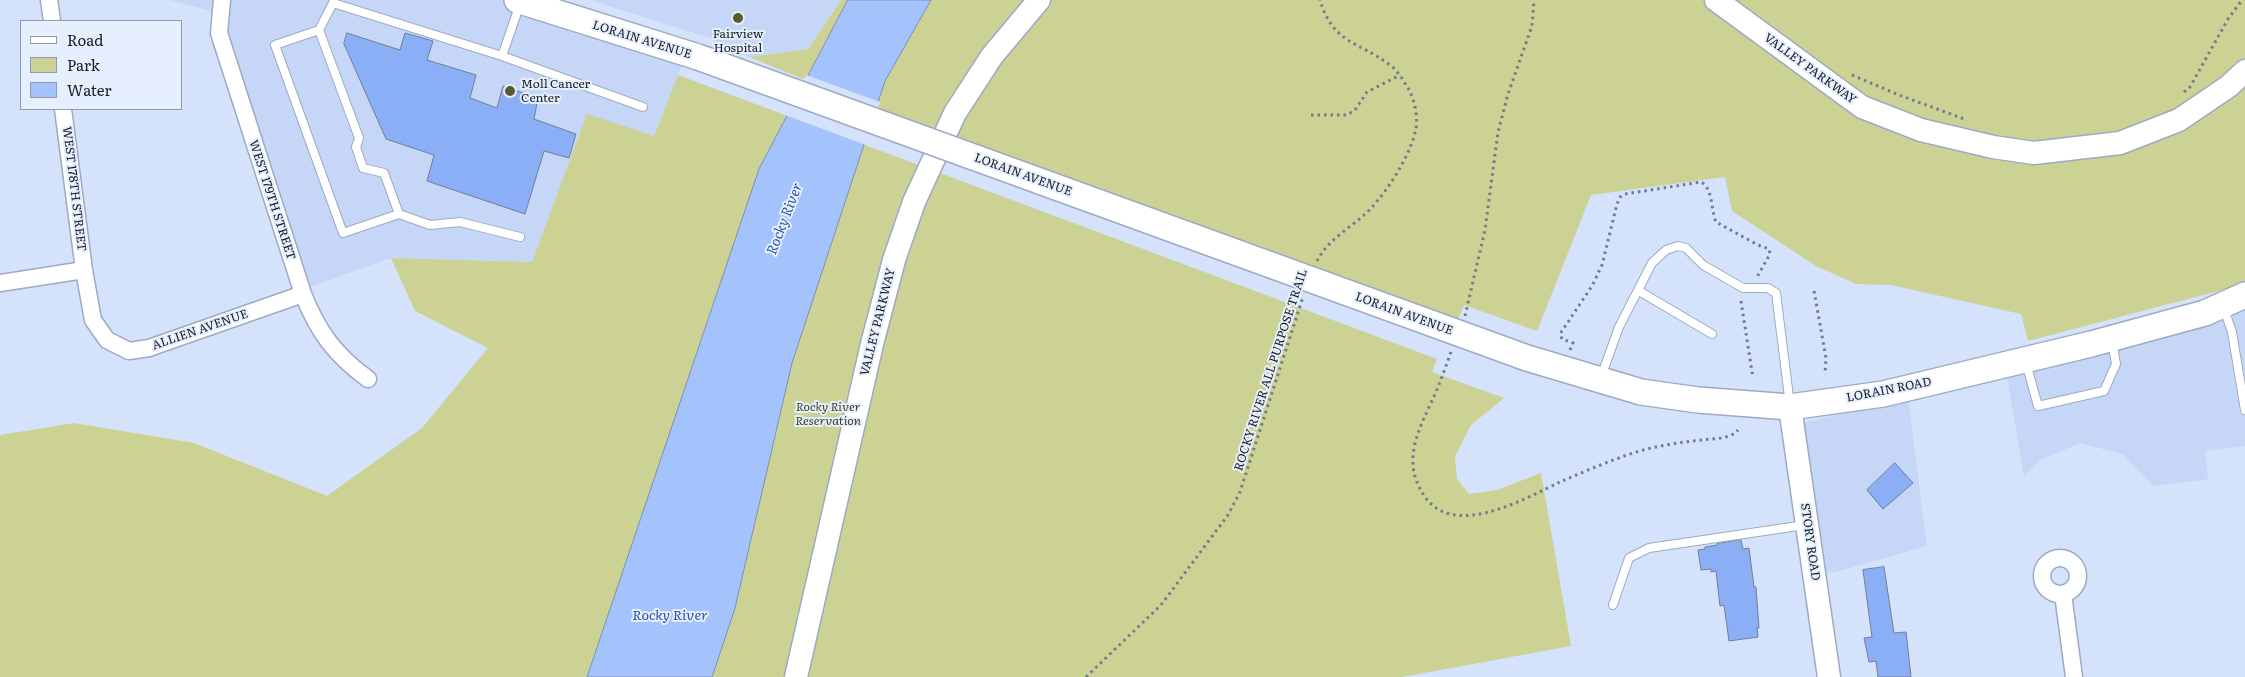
<!DOCTYPE html>
<style>
body{margin:0}
#map{position:relative;width:2245px;height:677px;overflow:hidden;background:#d4e2fb;font-family:Literata,serif}
canvas{display:block}
.legend{position:absolute;left:20px;top:20px;width:162px;height:90px;box-sizing:border-box;background:#e6effe;border:1px solid #939ba7;margin:0;padding:6px 9px;list-style:none;font-size:15px;color:#171c24}
.legend li{display:flex;align-items:center;gap:10px;height:25px}
.legend b{width:25px;border:1px solid #939ba7}
</style>
<div id="map">
<canvas width="2245" height="677"></canvas>
<ul class="legend">
<li><b style="height:6px;background:#fff"></b>Road</li>
<li><b style="height:14px;background:#cbd293"></b>Park</li>
<li><b style="height:14px;background:#a4c2fb"></b>Water</li>
</ul>
</div>
<script>
const ctx = document.querySelector('canvas').getContext('2d');
ctx.lineJoin = 'round';
function paint(path, color) { ctx.fillStyle = color; ctx.fill(path, 'evenodd'); }
function stroke(path, color, width, dash) { ctx.strokeStyle = color; ctx.lineWidth = width; ctx.lineCap = dash ? 'butt' : 'round'; ctx.setLineDash(dash || []); ctx.stroke(path); }
function label(font, color, halo, rows, align = 'center') {
  ctx.font = font + ' Literata,serif'; ctx.lineWidth = 4; ctx.setLineDash([]); ctx.textBaseline = 'middle'; ctx.strokeStyle = halo; ctx.fillStyle = color; for (const [text, x, y, turn = 0] of rows) {
    ctx.save(); ctx.translate(x, y); ctx.rotate((+turn || 0) * Math.PI / 180); ctx.textAlign = isNaN(turn) ? turn : align; if (halo) ctx.strokeText(text, 0, 0); ctx.fillText(text, 0, 0); ctx.restore();
  }
}
const built = new Path2D(`
 M 170,0 L 508,0 L 685,57 L 654,136 L 587,115 L 532,262 L 391,258 L 304,289 L 214,12 Z
 M 590,0 L 841,0 L 808,49 L 749,57 L 707,37 Z
 M 2245,307 L 2245,446 L 2205,451 L 2208,479 L 2154,486 L 2122,454 L 2080,443 L 2040,460 L 2024,476 L 2006,371 Z
 M 1908,398 L 1927,546 L 1835,572 L 1821,574 L 1802,423 Z`);
const green = new Path2D(`
 M 841,0 L 2245,0 L 2245,284 L 2028,341 L 2021,314 L 1891,285 L 1856,284 L 1816,266 L 1732,211 L 1725,177 L 1591,195 L 1537,331 L 1464,305 L 1449,341 L 749,57 L 808,49 Z
 M 678,75 L 1437,359 L 1432,372 L 1504,398 L 1471,425 L 1455,457 L 1457,479 L 1469,494 L 1497,490 L 1541,473 L 1571,646 L 1402,677 L 0,677 L 0,435 L 74,423 L 194,443 L 327,496 L 422,428 L 488,348 L 415,311 L 391,258 L 532,262 L 587,114 L 654,136 Z`);
const water = new Path2D(`
 M 848,0 L 931,0 L 885,81 L 792,363 L 735,608 L 712,677 L 587,677 L 759,169 Z`);
const pier = new Path2D(`
 M 806,75 L 880,102 L 866,145 L 785,115 Z`);
const building = new Path2D(`
 M 347,33 L 400,50 L 405,33 L 433,41 L 427,60 L 476,75 L 470,98 L 497,108 L 503,86 L 538,98 L 534,119 L 576,134 L 569,158 L 544,151 L 525,214 L 427,181 L 434,155 L 386,139 L 344,44 Z
 M 1895,463 L 1913,483 L 1883,509 L 1867,490 Z
 M 1741,540 L 1743,549 L 1749,548 L 1754,587 L 1756,587 L 1759,628 L 1757,628 L 1758,637 L 1729,641 L 1724,605 L 1720,606 L 1716,571 L 1711,572 L 1711,569 L 1701,570 L 1698,550 L 1705,549 L 1705,547 L 1717,545 L 1717,544 Z
 M 1884,567 L 1894,633 L 1906,632 L 1911,677 L 1878,677 L 1876,661 L 1869,662 L 1864,638 L 1872,637 L 1863,570 Z`);
const path = new Path2D(`
 M 1852,75 L 1899,95 L 1967,120
 M 2184,92 L 2190,87 L 2228,19 L 2242,0
 M 1311,115 L 1347,115 L 1355,110 L 1367,92 L 1400,75
 M 1317,261 C 1327,241 1347,230 1363,216 C 1384,197 1408,160 1415,133 C 1419,120 1415,100 1408,88 C 1403,80 1398,71 1390,65 C 1358,41 1333,44 1320,0
 M 1814,291 L 1826,358 L 1825,374
 M 1741,301 L 1753,378
 M 1465,316 L 1485,230 L 1498,132 L 1508,94 L 1532,26 L 1534,0
 M 1570,350 L 1573,343 L 1562,339 L 1560,334 L 1592,286 L 1602,265 L 1617,204 L 1620,197 L 1625,194 L 1701,182 C 1713,188 1711,211 1716,222 L 1758,245 L 1769,249 L 1770,254 L 1757,277
 M 1451,352 C 1446,366 1441,380 1435,394 C 1426,415 1414,435 1413,458 C 1412,472 1417,485 1425,497 C 1455,539 1524,499 1560,482 C 1579,474 1599,465 1619,458 C 1652,445 1687,441 1723,438 L 1734,434 L 1738,430
 M 1086,677 L 1161,605 L 1228,515 L 1240,492 L 1303,297`);
const lane = new Path2D(`
 M 319,30 L 359,138 L 356,147 L 363,168 L 384,173 L 399,214
 M 502,56 L 520,4
 M 520,237 L 460,222 L 430,225 L 399,214 L 343,233 L 275,45 L 319,30 L 333,3 L 502,56 L 643,107
 M 1639,291 L 1712,334
 M 2224,309 L 2232,332 L 2245,410
 M 2026,363 L 2038,406 L 2104,391 L 2116,364 L 2112,341
 M 1601,377 L 1619,327 L 1652,263 L 1666,250 L 1678,246 L 1686,248 L 1703,265 L 1743,288 L 1768,288 L 1776,293 L 1790,405
 M 1613,605 L 1629,558 L 1649,548 L 1805,525`);
const street = new Path2D(`
 M 49,0 L 52,21
 M 222,0 L 219,33 L 303,294 C 318,332 335,355 368,379
 M 63,109 L 84,270 L 93,320 L 107,340 L 129,351 L 149,348 L 303,294
 M 0,283 L 84,270
 M2042 576a18 18 0 1 1 36 0a18 18 0 1 1-36 0Z
 M 2063,594 L 2074,677`);
const secondary = new Path2D(`
 M 1716,0 L 1862,107 L 1921,130 L 1993,147 L 2034,153 L 2120,143 L 2179,120 L 2229,86 L 2245,71
 M 1790,407 L 1829,677
 M 796,677 L 872,344 L 894,260 L 914,202 L 955,113 L 992,56 L 1039,0`);
const primary = new Path2D(`
 M 517,0 L 698,57
 M 1527,358 L 1641,392 L 1698,400 L 1790,407 L 1883,394 L 2091,344 L 2205,313 L 2245,295`);
const primaryBridge = new Path2D(`
 M 698,57 L 1527,358`);
const markers = [
 [738,18,6,"#575c2a"],
 [510,91,6,"#575c2a"]
];
const poiNames = [
 ["Fairview",738,34],
 ["Hospital",738,48],
 ["Moll Cancer",521,84,"left"],
 ["Center",521,98,"left"]
];
const streetNames = [
 ["LORAIN AVENUE",642,40,17],
 ["VALLEY PARKWAY",1810,69,36],
 ["LORAIN AVENUE",1023,175,20],
 ["WEST 178TH STREET",74,189,83],
 ["WEST 179TH STREET",272,200,72],
 ["LORAIN AVENUE",1404,314,20],
 ["VALLEY PARKWAY",878,322,-76],
 ["ALLIEN AVENUE",200,330,-19],
 ["ROCKY RIVER ALL PURPOSE TRAIL",1271,370,-72],
 ["LORAIN ROAD",1889,390,-11],
 ["STORY ROAD",1810,542,82]
];
const parkNames = [
 ["Rocky River",828,407],
 ["Reservation",828,421]
];
const waterNames = [
 ["Rocky River",785,219,-69],
 ["Rocky River",670,616]
];
paint(built, '#c5d6f6');
paint(green, '#cbd293');
paint(water, '#a4c2fb');
stroke(water, '#7a90ba', 1);
paint(pier, '#d4e2fb');
paint(building, '#8baff6');
stroke(building, '#727e95', 1);
stroke(lane, '#9daac2', 10);
stroke(street, '#9daac2', 19);
stroke(secondary, '#9daac2', 25);
stroke(primary, '#9daac2', 28);
stroke(path, '#727b8b', 3, [2.5, 4]);
stroke(lane, '#fff', 8);
stroke(street, '#fff', 16);
stroke(secondary, '#fff', 22);
stroke(primary, '#fff', 25);
stroke(primaryBridge, '#9daac2', 28, []);
stroke(primaryBridge, '#fff', 25);
for (const [x, y, r, color] of markers) { const dot = new Path2D(); dot.arc(x, y, r, 0, 2 * Math.PI); ctx.fillStyle = color; ctx.fill(dot); stroke(dot, '#e6effe', 2); }
label('12px', '#171c24', '#e6effe', poiNames);
label('12px', '#171c24', '#e6effe', streetNames);
label('italic 12px', '#3c401b', '#e6effe', parkNames);
label('italic 14px', '#2b51a3', '#e6effe', waterNames);
</script>
